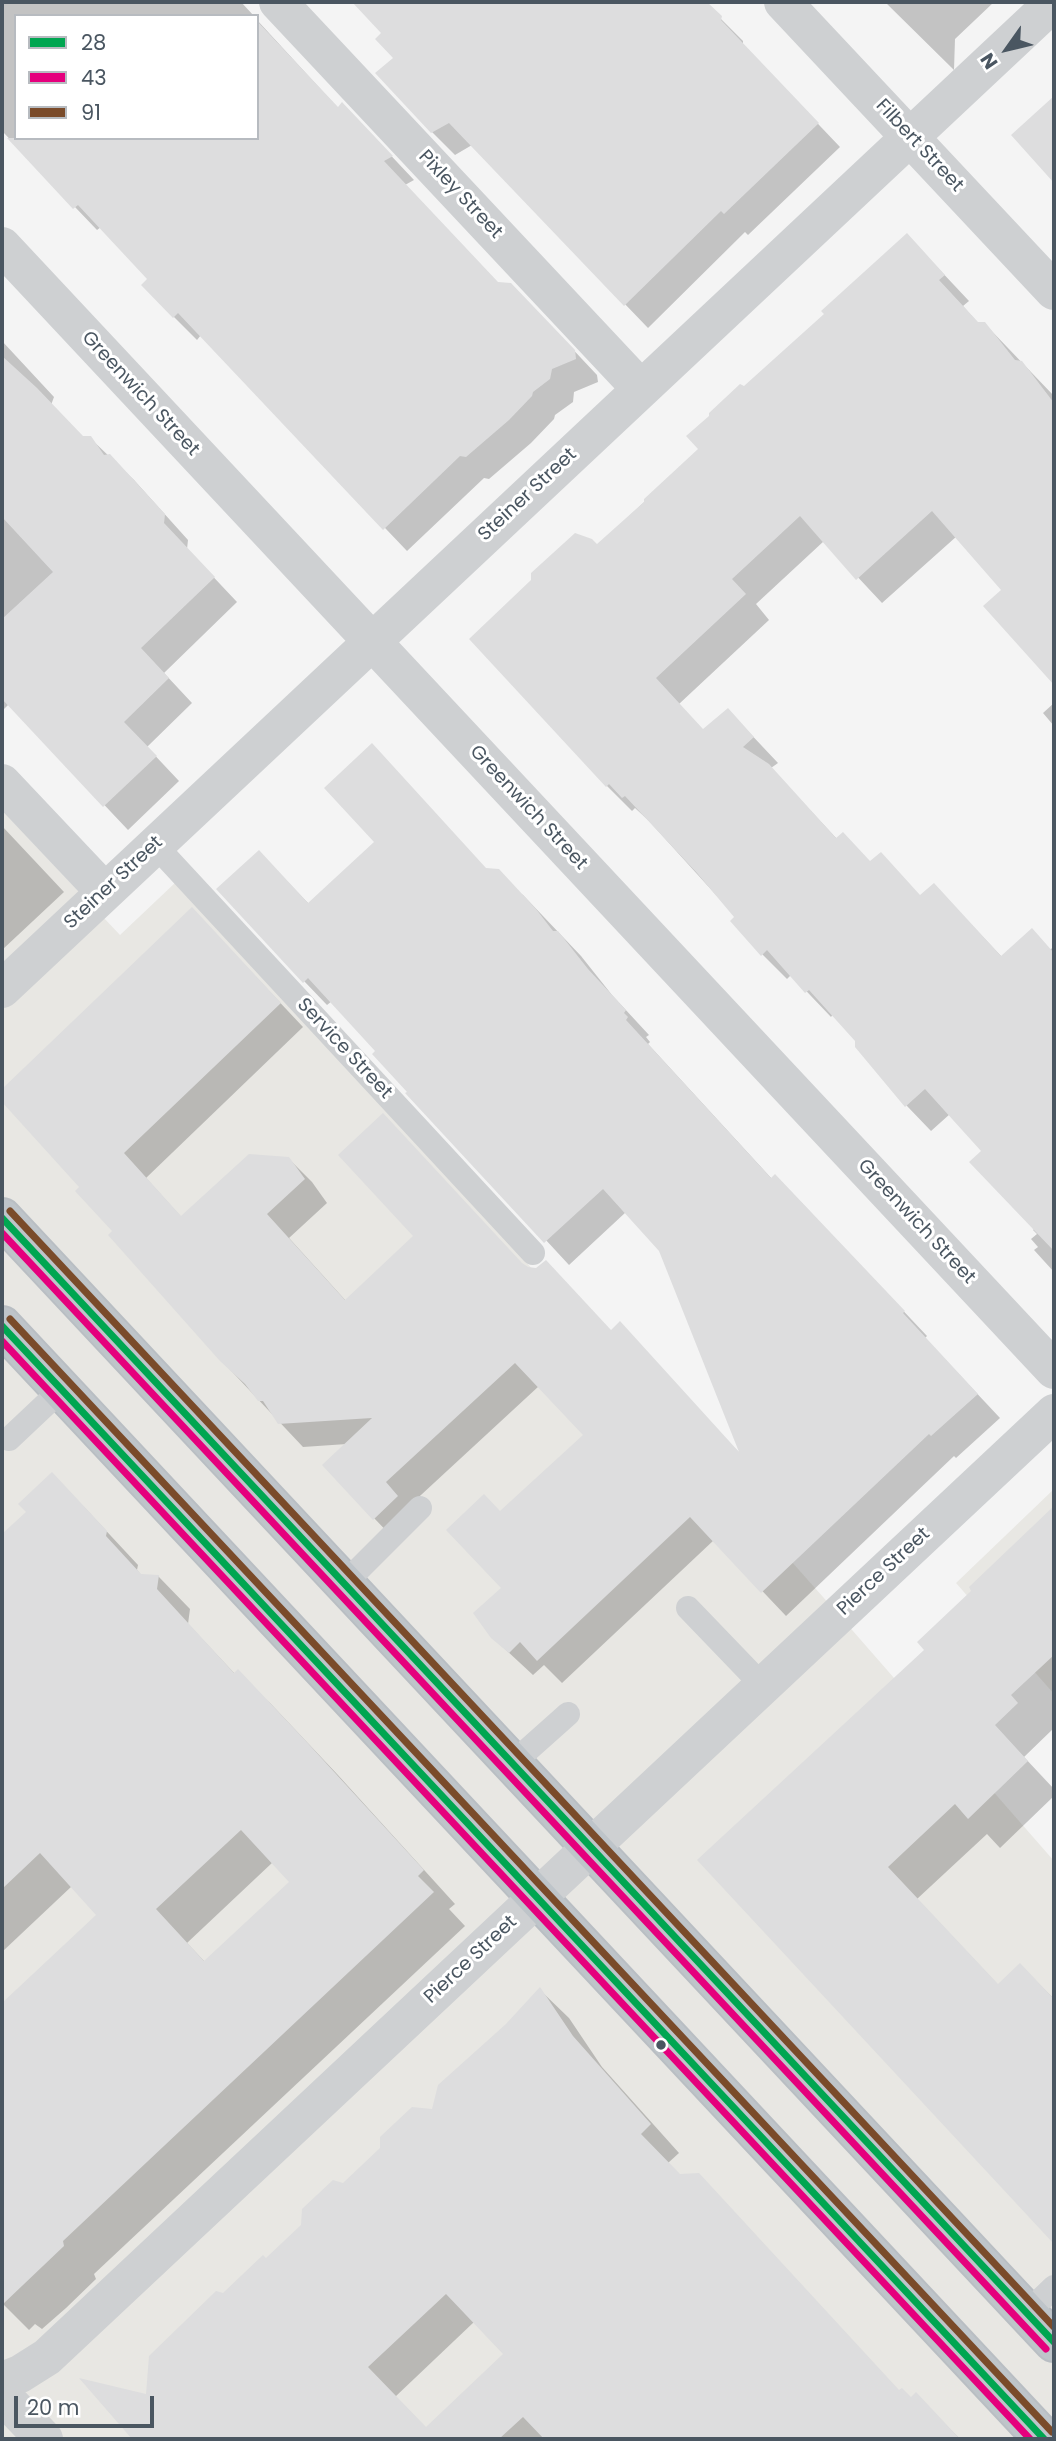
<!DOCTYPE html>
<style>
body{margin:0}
#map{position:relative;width:1056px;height:2441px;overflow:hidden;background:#f4f4f4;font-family:Poppins,sans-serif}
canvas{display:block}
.frame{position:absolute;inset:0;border:4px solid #4a5661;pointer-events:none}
.legend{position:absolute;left:14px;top:14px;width:245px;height:126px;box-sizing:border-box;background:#fff;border:2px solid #b7bbc0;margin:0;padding:9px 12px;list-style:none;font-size:21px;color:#4a5661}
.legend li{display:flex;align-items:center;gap:14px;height:35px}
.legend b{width:35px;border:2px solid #b7bbc0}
.north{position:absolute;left:972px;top:14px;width:70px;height:70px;-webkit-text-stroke:5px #fff;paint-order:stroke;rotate:236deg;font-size:19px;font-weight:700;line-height:28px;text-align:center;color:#4a5661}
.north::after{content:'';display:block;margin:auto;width:24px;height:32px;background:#4a5661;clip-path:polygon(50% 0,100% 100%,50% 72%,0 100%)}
.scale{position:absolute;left:14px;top:2396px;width:140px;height:32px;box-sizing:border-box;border:4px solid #4a5661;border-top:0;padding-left:9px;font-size:21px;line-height:24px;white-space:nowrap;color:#4a5661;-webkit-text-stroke:5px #fff;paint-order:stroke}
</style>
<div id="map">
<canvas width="1056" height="2441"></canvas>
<div class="frame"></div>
<ul class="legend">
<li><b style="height:9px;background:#00a651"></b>28</li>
<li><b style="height:9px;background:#e5007d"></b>43</li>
<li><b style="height:9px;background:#7a4b2a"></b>91</li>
</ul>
<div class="north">N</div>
<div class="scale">20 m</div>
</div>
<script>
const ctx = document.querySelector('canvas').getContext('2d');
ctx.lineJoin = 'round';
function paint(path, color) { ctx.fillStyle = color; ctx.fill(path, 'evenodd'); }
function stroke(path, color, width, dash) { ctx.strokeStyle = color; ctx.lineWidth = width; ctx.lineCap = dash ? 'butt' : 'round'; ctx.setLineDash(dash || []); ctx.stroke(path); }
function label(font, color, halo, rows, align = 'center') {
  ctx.font = font + ' Poppins,sans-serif'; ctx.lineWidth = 6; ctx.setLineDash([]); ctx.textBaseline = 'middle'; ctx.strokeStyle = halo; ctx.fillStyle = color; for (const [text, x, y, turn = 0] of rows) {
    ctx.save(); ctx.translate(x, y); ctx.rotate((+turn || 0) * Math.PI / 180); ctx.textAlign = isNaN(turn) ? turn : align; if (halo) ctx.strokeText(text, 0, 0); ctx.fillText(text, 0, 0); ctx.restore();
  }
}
const commercial = new Path2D(`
 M 2,810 L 120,935 L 176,882 L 526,1262 L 839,1615 L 1054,1861 L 1054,2439 L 2,2439 Z
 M 1054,1489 L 1054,1694 L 956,1583 Z`);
const shadow = new Path2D(`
 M 2,2 L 241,2 L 254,16 L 16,16 L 16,138 L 257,138 L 257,20 L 338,108 L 365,128 L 414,180 L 405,185 L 498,284 L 534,308 L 597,375 L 598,382 L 574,392 L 573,402 L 555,415 L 554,419 L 531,443 L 489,479 L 484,478 L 407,551 L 201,335 L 197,340 L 174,317 L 144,285 L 150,279 L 101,227 L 97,230 L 75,207 L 3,132 Z
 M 354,2 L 704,2 L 743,41 L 743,45 L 840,147 L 748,235 L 745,232 L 648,328 L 472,145 L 455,155 L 432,132 L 384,33 Z
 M 885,2 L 994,2 L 955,39 L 954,70 Z
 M 907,235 L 969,301 L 963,306 L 979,324 L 984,323 L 1054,396 L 1054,683 L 985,606 L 1003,590 L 957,536 L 882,603 L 824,541 L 756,604 L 769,620 L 679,704 L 704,731 L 728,710 L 778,763 L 771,768 L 837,839 L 921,897 L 934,885 L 1002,957 L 1051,949 L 1054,946 L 1054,1272 L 1034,1250 L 1038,1247 L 1031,1239 L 1037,1234 L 1033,1230 L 1035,1228 L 984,1151 L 950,1114 L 931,1131 L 907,1106 L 857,1046 L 857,1040 L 833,1014 L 831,1017 L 791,975 L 787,979 L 762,954 L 736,917 L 649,821 L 635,808 L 632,811 L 607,786 L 597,546 L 701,449 L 745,388 L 826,314 Z
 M 2,341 L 54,397 L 51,405 L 83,438 L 90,438 L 134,480 L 188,540 L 187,549 L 237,602 L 164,673 L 192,703 L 147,747 L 179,781 L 128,830 L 9,704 L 2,711 Z
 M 1054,703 L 1054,726 L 1043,713 Z
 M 2,826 L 64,892 L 2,950 Z
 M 259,852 L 309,904 L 487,870 L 523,895 L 581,956 L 612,995 L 649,1035 L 646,1037 L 650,1042 L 648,1044 L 772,1179 L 798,1199 L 927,1336 L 925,1338 L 1000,1418 L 956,1458 L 954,1456 L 786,1616 L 714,1540 L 562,1683 L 544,1665 L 533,1675 L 492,1637 L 503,1588 L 501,1513 L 585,1435 L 539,1386 L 408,1507 L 397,1542 L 374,1518 L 347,1444 L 303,1447 L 221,1360 L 115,1231 L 82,1187 L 2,1100 L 2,1091 L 192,909 L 303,1027 L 146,1178 L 182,1218 L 288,1158 L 312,1182 L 327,1203 L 289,1238 L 346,1301 L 525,1267 L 612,1332 L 742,1455 L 661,1250 L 626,1212 L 569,1265 L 409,1092 L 378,1051 L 332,1001 L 327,1005 L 304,981 Z
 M 84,1507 L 138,1565 L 137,1570 L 142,1576 L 158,1576 L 190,1609 L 188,1624 L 235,1674 L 270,1703 L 337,1774 L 455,1904 L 449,1909 L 465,1926 L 94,2274 L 96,2279 L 66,2308 L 42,2329 L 35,2324 L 29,2330 L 2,2303 L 2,2005 L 98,1915 L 72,1886 L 2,1952 L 2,1748 L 9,1741 L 2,1733 L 2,1537 L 28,1512 ZM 273,1862 L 291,1882 L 205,1962 L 187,1943 Z
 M 1054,1509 L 1054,1728 L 1024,1757 L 1054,1789 L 1054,1796 L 1000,1848 L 987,1834 L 917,1899 L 999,1986 L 1020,1965 L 1054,1999 L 1054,2241 L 700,1860 L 927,1650 L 973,1591 L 971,1587 Z
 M 540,1990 L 569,2018 L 602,2067 L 679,2153 L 668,2163 L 900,2392 L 944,2423 L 960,2439 L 134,2439 L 84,2381 L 148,2397 L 223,2295 L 266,2261 L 343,2185 L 433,2110 ZM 474,2322 L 505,2355 L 426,2429 L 395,2397 Z`);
const building = new Path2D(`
 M 352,2 L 707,2 L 722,16 L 721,20 L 819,123 L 724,214 L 721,211 L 624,306 L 449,123 L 431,133 L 375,73 L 393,58 L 375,39 L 381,33 Z
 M 257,21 L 338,107 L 342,102 L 393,156 L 384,161 L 498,282 L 511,283 L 575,350 L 576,359 L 552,369 L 550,379 L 533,392 L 532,396 L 509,420 L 466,457 L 460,456 L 383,530 L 178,313 L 173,318 L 141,285 L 147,279 L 78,205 L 73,209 L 7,138 L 257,138 Z
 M 1054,96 L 1054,183 L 1011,135 Z
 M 907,233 L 945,275 L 939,280 L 978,322 L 985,322 L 1015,360 L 1022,361 L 1054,403 L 1054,685 L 983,606 L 1001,590 L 932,511 L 856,580 L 800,516 L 732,579 L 746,594 L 656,678 L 703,729 L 728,708 L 754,737 L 743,747 L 769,764 L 836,838 L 843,832 L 870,861 L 881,852 L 920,895 L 934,883 L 1001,956 L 1032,928 L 1054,953 L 1054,1251 L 969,1162 L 981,1151 L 925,1089 L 905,1107 L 855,1047 L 855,1041 L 809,990 L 805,993 L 767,950 L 761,956 L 730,921 L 734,917 L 697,873 L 625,796 L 622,798 L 609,784 L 606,787 L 469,639 L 531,580 L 531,573 L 575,533 L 592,539 L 597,544 L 644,502 L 644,499 L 698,449 L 686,436 L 709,416 L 709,413 L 740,384 L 744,386 L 824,314 L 821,311 Z
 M 2,356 L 37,388 L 83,436 L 91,436 L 104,455 L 110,454 L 165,514 L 164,523 L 215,577 L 141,648 L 169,678 L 124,722 L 157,756 L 103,807 L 2,699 L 2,619 L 53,572 L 2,517 Z
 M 372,743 L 486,868 L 499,869 L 536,909 L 553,931 L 558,931 L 588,969 L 626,1010 L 624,1013 L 628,1017 L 626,1020 L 771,1178 L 775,1174 L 905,1311 L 903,1313 L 978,1394 L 931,1436 L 929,1434 L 761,1593 L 690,1517 L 537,1661 L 520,1642 L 509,1653 L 491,1638 L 473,1613 L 501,1588 L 446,1530 L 484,1494 L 500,1511 L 583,1435 L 515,1363 L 386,1482 L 398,1496 L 373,1520 L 322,1465 L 372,1418 L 278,1424 L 263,1401 L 258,1401 L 245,1384 L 220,1361 L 108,1235 L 112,1231 L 75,1191 L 79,1187 L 2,1102 L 2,1089 L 192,907 L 281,1003 L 124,1153 L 181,1216 L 249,1154 L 289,1157 L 305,1179 L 267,1214 L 345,1300 L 413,1236 L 338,1155 L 383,1113 L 522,1263 L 528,1267 L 536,1268 L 546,1260 L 611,1330 L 620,1321 L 739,1452 L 659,1251 L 603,1189 L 544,1243 L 405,1093 L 407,1092 L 372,1054 L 375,1051 L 308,978 L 303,983 L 216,889 L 259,850 L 308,903 L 374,842 L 324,788 Z
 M 52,1472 L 107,1531 L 106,1536 L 141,1574 L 159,1575 L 157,1589 L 234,1673 L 238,1669 L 304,1739 L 424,1870 L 418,1876 L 434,1892 L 63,2241 L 64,2246 L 2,2305 L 2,2003 L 96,1915 L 40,1853 L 2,1889 L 2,1534 L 26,1512 L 18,1504 ZM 241,1830 L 289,1882 L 204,1961 L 156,1909 Z
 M 1054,1506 L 1054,1655 L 1011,1695 L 1018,1703 L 995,1725 L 1028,1761 L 968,1819 L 955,1804 L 888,1867 L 998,1984 L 1020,1963 L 1054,1999 L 1054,2244 L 697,1860 L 924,1650 L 917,1642 L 971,1591 L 969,1587 Z
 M 540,1987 L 573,2036 L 651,2124 L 641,2134 L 680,2174 L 699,2173 L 899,2390 L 902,2388 L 911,2397 L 916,2392 L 960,2439 L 544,2439 L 523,2417 L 499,2439 L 132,2439 L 79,2378 L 146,2394 L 149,2356 L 216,2291 L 223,2293 L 263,2255 L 266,2258 L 301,2225 L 302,2209 L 333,2180 L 343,2183 L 380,2148 L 380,2137 L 412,2107 L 432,2109 L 438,2085 L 506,2024 ZM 446,2294 L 503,2354 L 426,2427 L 368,2367 Z`);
const lane = new Path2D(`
 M 155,845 L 533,1253
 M 9,1439 L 61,1390
 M 344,1584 L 420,1508
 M 688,1608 L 763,1686
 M 513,1763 L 568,1714
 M 1027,2313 L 1054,2287`);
const street = new Path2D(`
 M 278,2 L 641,389
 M 783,2 L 1054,291
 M 2,246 L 1054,1370
 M 2,783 L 105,892
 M 2,989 L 1054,2
 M 2,2381 L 20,2374 L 47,2357 L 1054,1413
 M 2,2395 L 44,2439`);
const highway = new Path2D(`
 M 2,1218 L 1054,2342
 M 2,1326 L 1044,2439`);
const bus1 = new Path2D(`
 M 2,1218 L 1054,2342
 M 2,1326 L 1044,2439`);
const bus2 = new Path2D(`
 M 2,1233 L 1046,2349
 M 2,1341 L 1030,2439`);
const bus3 = new Path2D(`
 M 10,1211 L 1054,2327
 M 10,1319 L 1052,2432`);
const markers = [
 [661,2045,6,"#4a5661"]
];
const streetNames = [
 ["Filbert Street",919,146,47],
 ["Pixley Street",460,195,47],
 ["Greenwich Street",140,394,47],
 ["Steiner Street",528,495,-43],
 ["Greenwich Street",528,808,47],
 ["Steiner Street",114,883,-43],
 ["Service Street",344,1049,47],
 ["Greenwich Street",916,1222,47],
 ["Pierce Street",884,1572,-43],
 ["Pierce Street",471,1960,-43]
];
paint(commercial, '#e8e7e3');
paint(shadow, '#0003');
paint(building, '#ddddde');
stroke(highway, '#b9bec3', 42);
stroke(lane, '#ced0d2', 24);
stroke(street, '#ced0d2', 38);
stroke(highway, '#bec4c9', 38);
stroke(bus1, '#00a651', 7);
stroke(bus2, '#e5007d', 7);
stroke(bus3, '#7a4b2a', 7);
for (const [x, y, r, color] of markers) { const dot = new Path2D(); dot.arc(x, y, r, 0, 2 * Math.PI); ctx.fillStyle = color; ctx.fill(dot); stroke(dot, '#fff', 2.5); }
label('19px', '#4a5661', '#fff', streetNames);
</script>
